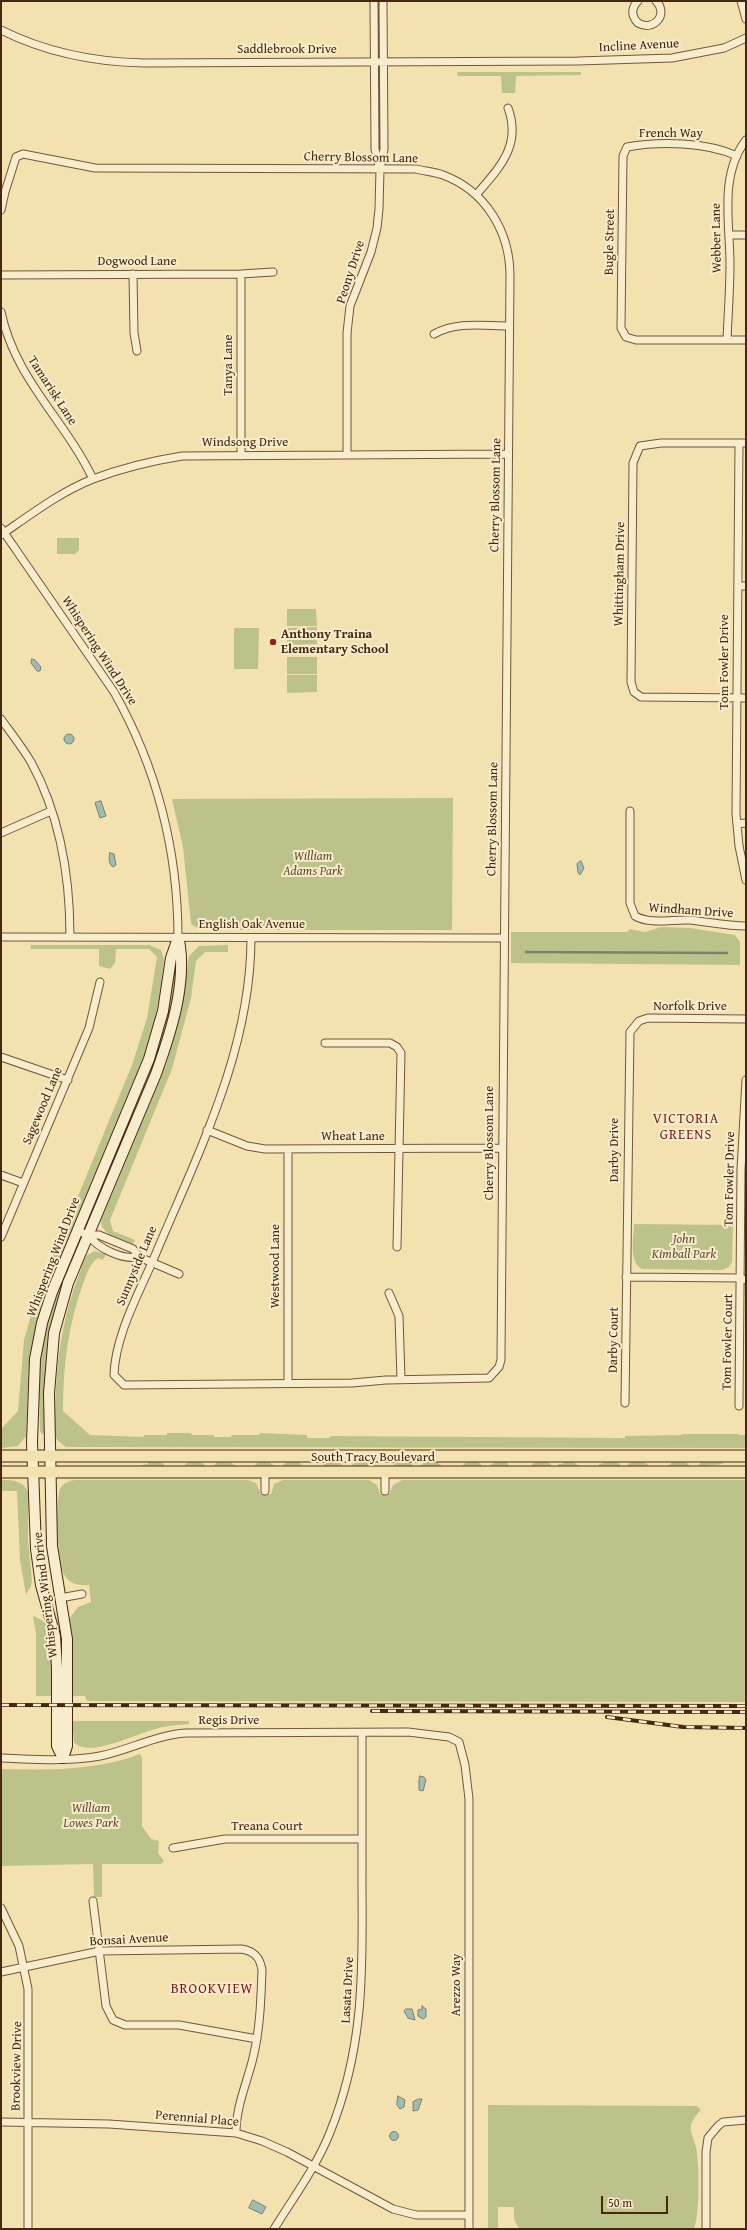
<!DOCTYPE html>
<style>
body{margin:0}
#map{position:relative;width:747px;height:2230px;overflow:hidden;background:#f3e2af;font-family:"Gentium Book Plus",serif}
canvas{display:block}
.frame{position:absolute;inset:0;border:2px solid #482712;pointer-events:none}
.scale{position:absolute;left:601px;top:2196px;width:67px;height:18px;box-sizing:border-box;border:2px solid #482712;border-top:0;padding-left:5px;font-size:12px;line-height:14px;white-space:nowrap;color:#482712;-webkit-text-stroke:3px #f7eccb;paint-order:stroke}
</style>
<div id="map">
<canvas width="747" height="2230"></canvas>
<div class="frame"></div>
<div class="scale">50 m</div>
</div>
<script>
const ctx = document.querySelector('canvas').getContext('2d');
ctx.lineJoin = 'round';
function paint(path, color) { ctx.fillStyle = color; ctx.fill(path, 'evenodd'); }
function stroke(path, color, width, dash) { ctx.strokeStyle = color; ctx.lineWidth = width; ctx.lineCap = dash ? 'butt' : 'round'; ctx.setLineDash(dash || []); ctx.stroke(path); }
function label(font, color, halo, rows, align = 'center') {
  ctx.font = font + ' "Gentium Book Plus",serif'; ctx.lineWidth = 4; ctx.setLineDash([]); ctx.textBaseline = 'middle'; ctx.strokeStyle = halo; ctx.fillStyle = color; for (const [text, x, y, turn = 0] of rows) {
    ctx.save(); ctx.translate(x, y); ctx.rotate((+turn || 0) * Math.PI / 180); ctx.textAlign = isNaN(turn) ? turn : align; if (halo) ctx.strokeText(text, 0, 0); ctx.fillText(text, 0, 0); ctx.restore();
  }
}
const green = new Path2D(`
 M 457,72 L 581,72 L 581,75 L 516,76 L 515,93 L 502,93 L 501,76 L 458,76 Z
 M 57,538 L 79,538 L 79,550 L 75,554 L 57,554 Z
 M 287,609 L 316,609 L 317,626 L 287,626 Z
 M 317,627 L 317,644 L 287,645 L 287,628 Z
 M 234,628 L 259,628 L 258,669 L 234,669 Z
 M 287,657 L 317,657 L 317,674 L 287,674 Z
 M 287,675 L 317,675 L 317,692 L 287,693 Z
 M 453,798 L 452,930 L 200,930 L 191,924 L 183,847 L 172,799 Z
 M 661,927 L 690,928 L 735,935 L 740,942 L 740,965 L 511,963 L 511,932 L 627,932 L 630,929 L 645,932 Z
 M 30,945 L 149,945 L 161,950 L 164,959 L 161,985 L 154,1024 L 144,1057 L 42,1303 L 29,1364 L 26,1436 L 18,1446 L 1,1448 L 1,1429 L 18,1411 L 24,1340 L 36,1298 L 132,1065 L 147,1018 L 157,957 L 149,949 L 116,949 L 115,963 L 110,969 L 99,966 L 99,949 L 31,949 Z
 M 228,945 L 228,952 L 205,952 L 196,961 L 191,998 L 172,1069 L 110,1220 L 113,1231 L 135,1240 L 133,1244 C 121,1239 101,1236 101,1220 L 166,1065 L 181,1012 L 189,956 L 199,946 Z
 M 177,956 C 176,1031 141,1100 112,1168 L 115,1150 L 146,1075 L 174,958 Z
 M 634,1224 L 733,1225 L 732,1262 L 729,1267 L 722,1270 L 642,1269 C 628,1262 634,1237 634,1224 Z
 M 95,1251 L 106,1254 L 103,1260 L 98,1258 C 89,1264 87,1274 83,1284 C 68,1325 63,1367 63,1411 L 90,1435 L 144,1437 L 144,1435 L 167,1435 L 167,1433 L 191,1433 L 192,1435 L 214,1435 L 214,1437 L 231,1437 L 232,1435 L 259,1435 L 260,1433 L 307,1435 L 307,1438 L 330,1438 L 330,1436 L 625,1438 L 625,1436 L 682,1435 L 682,1434 L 739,1434 L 739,1435 L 746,1435 L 746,1448 L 66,1447 L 57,1440 L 55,1433 C 55,1365 60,1319 86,1256 Z
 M 75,1254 L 61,1295 L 46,1433 L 42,1434 L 40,1431 C 40,1406 38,1380 39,1355 C 41,1327 59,1278 75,1254 Z
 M 605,1460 L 616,1461 L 622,1467 L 598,1467 L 599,1464 L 604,1463 Z
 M 633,1460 L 643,1460 L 650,1467 L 626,1467 Z
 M 674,1460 L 685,1460 L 690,1467 L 667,1467 Z
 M 703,1460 L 722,1460 L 723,1464 L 697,1467 Z
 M 148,1461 L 160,1461 L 166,1467 L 143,1467 L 142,1465 L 148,1464 Z
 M 189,1461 L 200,1461 L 207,1467 L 183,1467 Z
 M 218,1461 L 229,1461 L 237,1467 L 212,1467 Z
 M 259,1461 L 270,1461 L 270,1463 L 277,1467 L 253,1467 Z
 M 287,1461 L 298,1461 L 304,1467 L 281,1467 Z
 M 328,1461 L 339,1461 L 344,1467 L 322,1467 Z
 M 356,1461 L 367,1461 L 369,1464 L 373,1464 L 373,1467 L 350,1467 Z
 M 397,1461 L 408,1461 L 415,1467 L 392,1467 Z
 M 426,1461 L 436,1461 L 443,1467 L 419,1467 Z
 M 467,1461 L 477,1461 L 484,1467 L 461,1467 Z
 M 496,1461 L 506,1461 L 510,1467 L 488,1467 Z
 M 536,1461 L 547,1461 L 553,1467 L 530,1467 Z
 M 564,1461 L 575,1461 L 575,1463 L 581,1467 L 558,1467 L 558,1464 L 563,1464 Z
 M 1,1480 C 12,1480 23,1480 28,1492 L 28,1540 L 32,1580 L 31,1586 L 26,1595 L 20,1560 L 17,1491 L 1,1491 Z
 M 74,1480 L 248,1480 L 256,1483 L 261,1494 L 271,1494 L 274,1484 L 283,1480 L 369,1480 L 377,1485 L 380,1494 L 390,1493 L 393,1485 L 402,1480 L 746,1480 L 746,1702 L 87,1701 L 85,1696 L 72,1696 L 70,1618 L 78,1607 L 91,1602 L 89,1585 C 80,1586 70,1584 65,1576 C 57,1564 54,1499 61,1487 C 64,1483 69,1481 74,1480 Z
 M 33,1616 C 39,1618 44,1621 48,1627 C 55,1639 52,1681 52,1696 L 36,1696 L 36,1633 Z
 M 72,1721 L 189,1721 L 189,1724 C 176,1725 164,1726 152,1730 C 136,1734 87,1759 74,1742 Z
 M 140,1754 L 142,1758 L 142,1826 L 151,1839 L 159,1841 L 158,1853 L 164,1861 L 161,1864 L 102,1864 L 102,1897 L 94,1897 L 93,1864 L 1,1866 L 1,1769 C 49,1770 95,1771 140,1754 Z
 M 488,2105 L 697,2106 L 701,2110 C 682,2129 695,2134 697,2153 C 699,2168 700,2215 694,2228 L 519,2229 L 514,2219 L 514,2207 L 498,2207 L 498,2229 L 488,2229 Z`);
const water = new Path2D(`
 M 32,659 L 35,660 L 41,667 L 40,671 L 37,671 L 31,663 Z
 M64 739a5 5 0 1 1 10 0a5 5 0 1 1-10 0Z
 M 101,801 L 106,816 L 100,818 L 95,803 Z
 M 110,853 L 114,854 L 116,865 L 113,867 C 109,865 108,857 110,853 Z
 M 581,861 L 584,868 L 580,875 L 578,873 L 577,864 Z
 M 420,1776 L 424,1777 L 426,1780 L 423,1791 L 419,1790 L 419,1779 Z
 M 422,2006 L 426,2009 L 426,2017 L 423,2019 L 418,2016 L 418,2010 L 422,2009 Z
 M 406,2009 L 412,2009 L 415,2020 L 408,2018 L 404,2011 Z
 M 398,2096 L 405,2100 L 404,2107 L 400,2109 L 397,2105 Z
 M 419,2099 L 422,2099 L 418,2110 L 413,2111 L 413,2102 Z
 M389.5 2136a4.5 4.5 0 1 1 9 0a4.5 4.5 0 1 1-9 0Z
 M 253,2200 L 266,2207 L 262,2214 L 249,2208 Z`);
const stream = new Path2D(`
 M 526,952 L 727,953`);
const street = new Path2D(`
 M 374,1 L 375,149 L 379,167
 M 638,1 C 631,8 631,16 638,23 C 654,32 669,14 656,1
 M 741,1 L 746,19
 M 1,30 C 47,53 93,62 144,63 L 578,61 L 672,58 L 724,48 L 746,38
 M 737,156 C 707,142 660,141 627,147 L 623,156 L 621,328 L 626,337 L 636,340 L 746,340
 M 476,195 C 499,168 522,146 508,108
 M 1,210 L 5,192 L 16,157 L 23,154 L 95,168 L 416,169 C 424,171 434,172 443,175 C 486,191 510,232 510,276 L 501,1360 L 499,1367 L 489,1378 L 386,1380 L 352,1383 L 124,1385 L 114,1375 C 115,1336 139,1293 154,1258 C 197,1155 251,1051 251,938
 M 729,235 L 746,235
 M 133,274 L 134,333 L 137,351
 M 241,274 L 241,456
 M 1,275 L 241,274 L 273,272
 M 1,312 C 15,379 65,420 93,479
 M 434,334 C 457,321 484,326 509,326
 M 727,340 C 728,315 730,289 730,264 C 730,223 719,175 746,140
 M 739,443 L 736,814 L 739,846 L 746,880
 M 746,443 L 661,443 L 640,446 L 633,463 L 631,682 L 634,692 L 641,697 L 746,698
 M 347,454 L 347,333 L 350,306 L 371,252 L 377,228 L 379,209 L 380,169 L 384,149 L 383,1
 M 1,528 L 114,692 C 157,768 178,852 178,938
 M 1,535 C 30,515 60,492 93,479 C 122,468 151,461 182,456 L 508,454
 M 738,586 L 746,586
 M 1,719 C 11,733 22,747 31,762 C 60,815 70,877 70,937
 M 630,811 L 630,903 L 635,916 C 651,925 672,919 690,920 C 709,922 727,926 746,926
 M 737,824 L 746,823
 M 1,833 L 51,811
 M 1,937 L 504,938
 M 325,1043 L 390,1043 L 397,1047 L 401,1053 L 397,1247
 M 1,1057 L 68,1080
 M 207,1130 L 247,1146 L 265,1149 L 502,1148
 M 288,1149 L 288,1383
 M 1,1175 L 23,1183
 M 78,1231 L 88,1235 L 99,1235 L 133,1249 L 139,1257 L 179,1274
 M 88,1235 C 99,1249 122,1260 139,1257
 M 1,1237 L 89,1028 L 100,982
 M 626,1277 L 740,1278 L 746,1280
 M 389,1293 L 399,1316 L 401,1379
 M 625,1403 L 630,1032 L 639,1021 L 648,1018 L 746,1019
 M 739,1406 L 741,1170 L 746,1080
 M 265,1472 L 265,1491
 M 385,1472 L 385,1491
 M 60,1598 L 82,1594
 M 1,1758 C 33,1759 68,1762 100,1756 C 129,1750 156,1735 186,1733 L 408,1732 L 449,1737 L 459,1742 L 465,1765 L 469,1799 L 469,2229
 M 173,1848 L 225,1839 L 362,1839
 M 93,1901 L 106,2006 L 113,2020 L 125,2025 L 179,2025 L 257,2039
 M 1,1908 L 19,1946 L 28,1989 L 28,2229
 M 1,1972 L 100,1951 L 241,1949 C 254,1951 260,1957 262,1970 C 261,2000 260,2029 253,2058 C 247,2083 236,2106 236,2133
 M 1,2122 L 109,2124 L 236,2133 L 262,2141 L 287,2152 L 393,2209 L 416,2215 L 469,2215
 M 274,2229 C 293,2198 315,2169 329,2135 C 363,2052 363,1978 362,1891 C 362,1838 362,1786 362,1733
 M 706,2229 L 706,2152 L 708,2138 L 718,2126 L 723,2122 L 746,2120`);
const secondary = new Path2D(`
 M 63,1758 L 57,1746 L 57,1668 L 55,1636 L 41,1585 L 36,1549 L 32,1442 L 35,1359 L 42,1323 L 52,1292 L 149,1059 L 163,1011 L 171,958 L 178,938
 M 63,1758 L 67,1746 L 67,1639 L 52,1546 L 49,1393 L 54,1333 L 68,1283 L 156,1074 C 171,1032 187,984 179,940`);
const primary = new Path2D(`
 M 1,1456 L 746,1456
 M 1,1472 L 746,1472`);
const rail = new Path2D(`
 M 1,1705 L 746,1706
 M 372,1711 L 746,1712
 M 607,1717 L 683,1727 L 746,1728`);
const markers = [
 [273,642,4,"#8f2418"]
];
const streetNames = [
 ["Incline Avenue",639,46,-3],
 ["Saddlebrook Drive",287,50],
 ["French Way",671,134],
 ["Cherry Blossom Lane",361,158,1],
 ["Webber Lane",717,238,-91],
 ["Bugle Street",610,242,-89],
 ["Dogwood Lane",137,262],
 ["Peony Drive",351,272,-72],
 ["Tanya Lane",229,365,-90],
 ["Tamarisk Lane",52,391,57],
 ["Windsong Drive",245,443],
 ["Cherry Blossom Lane",496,495,-89],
 ["Whittingham Drive",620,574,-89],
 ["Whispering Wind Drive",99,651,57],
 ["Tom Fowler Drive",725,662,-90],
 ["Cherry Blossom Lane",493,819,-89],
 ["Windham Drive",691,911,4],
 ["English Oak Avenue",252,925],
 ["Norfolk Drive",690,1007],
 ["Sagewood Lane",43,1106,-67],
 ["Wheat Lane",353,1137],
 ["Cherry Blossom Lane",490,1143,-90],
 ["Darby Drive",615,1150,-90],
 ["Tom Fowler Drive",730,1179,-89],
 ["Whispering Wind Drive",54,1257,-69],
 ["Sunnyside Lane",137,1266,-67],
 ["Westwood Lane",276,1266,-90],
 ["Darby Court",614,1340,-89],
 ["Tom Fowler Court",728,1342,-89],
 ["South Tracy Boulevard",373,1458],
 ["Whispering Wind Drive",46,1595,-97],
 ["Regis Drive",229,1721],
 ["Treana Court",267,1827],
 ["Bonsai Avenue",129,1940,-3],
 ["Arezzo Way",457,1985,-90],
 ["Lasata Drive",348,1990,-87],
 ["Brookview Drive",17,2066,-89],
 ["Perennial Place",197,2119,5]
];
const poiNames = [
 ["Anthony Traina",281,635],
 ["Elementary School",281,650]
];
const parkNames = [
 ["William",313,857],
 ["Adams Park",313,872],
 ["John",684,1240],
 ["Kimball Park",684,1255],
 ["William",91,1809],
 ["Lowes Park",91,1824]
];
const neighbourhoodNames = [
 ["VICTORIA",686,1119],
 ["GREENS",686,1135],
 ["BROOKVIEW",212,1989]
];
paint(green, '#bcc38a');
paint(water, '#9dbcb2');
stroke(water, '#7b8072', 1);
stroke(stream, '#7b8072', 2.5);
stroke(street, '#735639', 9);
stroke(secondary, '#482712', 12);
stroke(primary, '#482712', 13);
stroke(street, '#f7eccb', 7);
stroke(secondary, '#f7eccb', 10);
stroke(primary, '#f3e2af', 11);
stroke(rail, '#482712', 4);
stroke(rail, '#f7eccb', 2.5, [8]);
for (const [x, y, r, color] of markers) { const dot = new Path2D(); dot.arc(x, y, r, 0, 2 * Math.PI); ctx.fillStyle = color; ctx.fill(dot); stroke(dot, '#f7eccb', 1.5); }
label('13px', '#482712', '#f7eccb', streetNames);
label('bold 13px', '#482712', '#f7eccb', poiNames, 'left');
label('italic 13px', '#654e30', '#f7eccb', parkNames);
ctx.letterSpacing = '1px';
label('14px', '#7a1f14', '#f7eccb', neighbourhoodNames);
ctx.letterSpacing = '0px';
</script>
